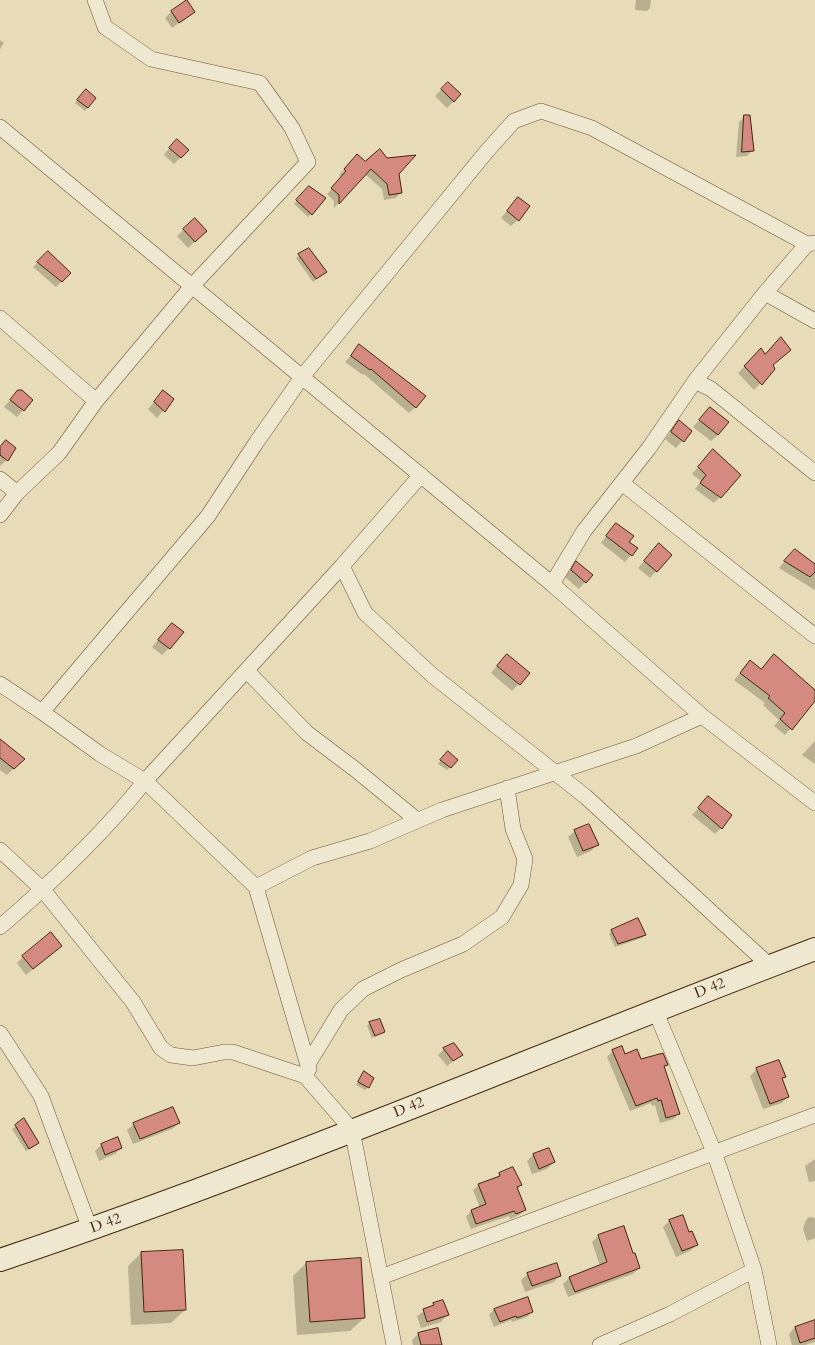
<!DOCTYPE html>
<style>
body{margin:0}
canvas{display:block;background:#e7dcb7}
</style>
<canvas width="815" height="1345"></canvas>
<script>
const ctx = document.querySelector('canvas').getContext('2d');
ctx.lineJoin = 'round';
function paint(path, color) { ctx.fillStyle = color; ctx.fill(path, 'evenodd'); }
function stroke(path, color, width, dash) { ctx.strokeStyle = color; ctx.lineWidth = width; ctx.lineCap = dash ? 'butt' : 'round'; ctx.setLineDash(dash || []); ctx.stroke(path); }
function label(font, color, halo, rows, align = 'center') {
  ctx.font = font + ' Cardo,serif'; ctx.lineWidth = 3; ctx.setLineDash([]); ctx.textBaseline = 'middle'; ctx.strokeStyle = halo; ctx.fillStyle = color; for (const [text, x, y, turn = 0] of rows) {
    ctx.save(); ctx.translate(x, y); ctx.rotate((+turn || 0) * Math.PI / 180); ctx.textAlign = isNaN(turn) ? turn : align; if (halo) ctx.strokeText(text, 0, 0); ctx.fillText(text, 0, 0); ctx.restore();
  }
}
const shadow = new Path2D(`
 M 636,0 L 651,0 L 650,8 L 647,11 L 635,10 Z
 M 172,11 L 194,12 L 172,28 L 165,18 Z
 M 0,40 L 4,43 L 0,49 Z
 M 448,83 L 460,95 L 447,108 L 435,96 Z
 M 83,94 L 95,98 L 85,111 L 75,103 Z
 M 745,116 L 753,150 L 747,156 L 736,157 L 739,122 Z
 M 170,147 L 188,150 L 174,164 L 164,155 Z
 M 357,155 L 365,162 L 397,174 L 401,192 L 396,198 L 384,200 L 382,189 L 365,174 L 334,208 L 334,201 L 327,194 L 342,177 L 339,175 Z
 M 309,187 L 311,214 L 308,217 L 294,204 Z
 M 518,198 L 518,220 L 511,226 L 501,218 Z
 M 195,219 L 206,231 L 188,248 L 177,236 Z
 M 309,249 L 322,275 L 313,282 L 296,258 Z
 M 48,253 L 70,273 L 56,287 L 33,267 Z
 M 360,346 L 416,407 L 409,413 L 364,374 L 363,375 L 345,362 Z
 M 761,350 L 774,369 L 754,390 L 738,373 Z
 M 163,392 L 173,399 L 157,418 L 148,409 Z
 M 12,398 L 32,400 L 17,417 L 4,407 Z
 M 710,408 L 718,435 L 711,441 L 693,427 Z
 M 679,422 L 691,431 L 676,448 L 665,439 Z
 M 6,441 L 7,460 L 0,466 L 0,447 Z
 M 713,450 L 740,475 L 714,503 L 695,489 L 701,481 L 692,474 Z
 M 611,530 L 637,548 L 625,562 L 601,543 Z
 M 659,544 L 671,555 L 650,578 L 638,568 Z
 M 788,557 L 815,565 L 815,590 L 779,568 Z
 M 576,563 L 591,575 L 579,589 L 565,577 Z
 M 166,631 L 169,648 L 162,655 L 152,647 Z
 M 501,661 L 529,673 L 512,691 L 491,673 Z
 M 744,668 L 761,670 L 815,691 L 815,700 L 785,735 L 774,726 L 779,720 L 763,705 L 765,703 L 734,680 Z
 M 0,741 L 17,765 L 7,775 L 0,770 Z
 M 815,741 L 815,764 L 802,755 Z
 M 445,755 L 450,767 L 447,770 L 438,764 Z
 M 702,804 L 721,828 L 715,834 L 692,815 Z
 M 575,831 L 597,845 L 591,851 L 577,857 L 568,837 Z
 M 612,931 L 645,935 L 642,938 L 615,947 L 609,934 Z
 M 54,952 L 26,975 L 17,963 L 23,957 Z
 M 370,1023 L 384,1032 L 372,1038 L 367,1026 Z
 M 444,1049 L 461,1055 L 447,1066 L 438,1055 Z
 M 613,1051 L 640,1060 L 667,1065 L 664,1068 L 679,1113 L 674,1119 L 660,1123 L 655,1105 L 652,1106 L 651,1103 L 630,1111 L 607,1057 Z
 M 757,1069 L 784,1076 L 782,1079 L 788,1096 L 782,1103 L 763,1109 L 750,1076 Z
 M 364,1073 L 368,1087 L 365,1090 L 356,1085 Z
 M 24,1119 L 38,1143 L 26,1151 L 12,1129 Z
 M 179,1123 L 172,1129 L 133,1144 L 127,1130 L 134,1124 Z
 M 117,1138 L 121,1148 L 115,1154 L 99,1161 L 95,1151 L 101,1145 Z
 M 534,1154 L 554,1162 L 547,1169 L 532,1174 L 527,1161 Z
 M 815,1159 L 815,1181 L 809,1182 L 805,1166 Z
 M 500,1174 L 520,1185 L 517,1189 L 525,1210 L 519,1215 L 510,1219 L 509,1216 L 471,1229 L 466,1217 L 471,1211 L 480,1208 L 473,1190 L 479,1185 L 494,1179 Z
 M 682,1216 L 688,1234 L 697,1245 L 690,1251 L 676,1257 L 663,1227 L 669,1221 Z
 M 809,1217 L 815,1218 L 815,1238 L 807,1241 L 803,1229 L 806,1220 Z
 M 599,1235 L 632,1255 L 639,1268 L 633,1274 L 568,1297 L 563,1284 L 569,1278 L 600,1266 L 592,1242 Z
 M 141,1253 L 185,1310 L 171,1323 L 131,1325 L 128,1266 Z
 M 306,1263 L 364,1318 L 350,1331 L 297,1335 L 293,1276 Z
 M 528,1274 L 560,1275 L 554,1282 L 525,1292 L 521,1280 Z
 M 434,1304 L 447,1315 L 441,1322 L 421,1328 L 417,1316 Z
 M 494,1309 L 532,1312 L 527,1317 L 512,1322 L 511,1320 L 494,1327 L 489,1315 Z
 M 815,1321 L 815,1342 L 805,1345 L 792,1345 L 789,1334 L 795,1327 Z
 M 418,1334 L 439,1345 L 413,1345 L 412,1340 Z`);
const building = new Path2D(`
 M 187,0 L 195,12 L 179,23 L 171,11 Z
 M 448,82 L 461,94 L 454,102 L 441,89 Z
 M 86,89 L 96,98 L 88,108 L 77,100 Z
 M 744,115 L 750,115 L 754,151 L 742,152 Z
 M 177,139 L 189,150 L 181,158 L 169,148 Z
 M 380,149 L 387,158 L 416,155 L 399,174 L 402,193 L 389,195 L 387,184 L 371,169 L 339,204 L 339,195 L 331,188 L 346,171 L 344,169 L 357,154 L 365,161 Z
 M 309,186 L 326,198 L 312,215 L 296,200 Z
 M 518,197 L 530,206 L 519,221 L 507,211 Z
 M 195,218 L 207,231 L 195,242 L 183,229 Z
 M 309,248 L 327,272 L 316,279 L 298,254 Z
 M 48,251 L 71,273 L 62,282 L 37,262 Z
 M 781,337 L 791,350 L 773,365 L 775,369 L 762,385 L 744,366 L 761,348 L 765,354 Z
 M 359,344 L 426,396 L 416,408 L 371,369 L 370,370 L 351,356 Z
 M 18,390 L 22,390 L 33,400 L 24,411 L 10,400 Z
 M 163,390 L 174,399 L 165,412 L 154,402 Z
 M 710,407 L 729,422 L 718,435 L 699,420 Z
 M 679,420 L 692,431 L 684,442 L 671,432 Z
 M 6,440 L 16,448 L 8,461 L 0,455 L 0,447 Z
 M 713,449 L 741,475 L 721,498 L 700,483 L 706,475 L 698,467 Z
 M 616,523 L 634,536 L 629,542 L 638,548 L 632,556 L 606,536 Z
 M 659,543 L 672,555 L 657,572 L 644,561 Z
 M 795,549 L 815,564 L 815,572 L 810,577 L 784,561 Z
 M 576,561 L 593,575 L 586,583 L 571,570 Z
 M 172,623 L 184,632 L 170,649 L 158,640 Z
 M 507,654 L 530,673 L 520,685 L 497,666 Z
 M 774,654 L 815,690 L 815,701 L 792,730 L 780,719 L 785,713 L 768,698 L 770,696 L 740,673 L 750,660 L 761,669 Z
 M 0,739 L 25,759 L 14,769 L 0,758 Z
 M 448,751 L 458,760 L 451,768 L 440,760 Z
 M 708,796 L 732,815 L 722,829 L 698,808 Z
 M 589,824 L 599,845 L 583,851 L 574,830 Z
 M 638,918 L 646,935 L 618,944 L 611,930 Z
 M 51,932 L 62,946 L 33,969 L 22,956 Z
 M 380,1019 L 385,1032 L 375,1036 L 369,1022 Z
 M 454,1043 L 463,1055 L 453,1061 L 443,1048 Z
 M 622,1046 L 625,1054 L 637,1049 L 641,1059 L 663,1053 L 668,1065 L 664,1066 L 680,1114 L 666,1118 L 661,1100 L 658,1101 L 657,1098 L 636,1106 L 612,1050 Z
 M 779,1060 L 786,1077 L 782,1078 L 789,1097 L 770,1104 L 756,1068 Z
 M 364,1071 L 374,1078 L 369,1088 L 358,1082 Z
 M 173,1107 L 180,1123 L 140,1139 L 133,1123 Z
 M 24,1118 L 39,1143 L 29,1149 L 15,1125 Z
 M 118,1137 L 122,1148 L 105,1155 L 101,1144 Z
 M 549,1148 L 555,1162 L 539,1169 L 533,1154 Z
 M 513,1167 L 522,1185 L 517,1187 L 526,1210 L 516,1214 L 514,1211 L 476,1224 L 471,1210 L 486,1204 L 478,1184 L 500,1176 L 499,1173 Z
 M 683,1215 L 689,1232 L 692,1231 L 698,1245 L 682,1251 L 669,1220 Z
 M 624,1226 L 633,1253 L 635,1253 L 640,1268 L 575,1292 L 569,1277 L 607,1262 L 598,1235 Z
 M 183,1250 L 186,1310 L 144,1312 L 141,1252 Z
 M 361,1258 L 365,1318 L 310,1322 L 306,1262 Z
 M 557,1263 L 561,1276 L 532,1286 L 527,1273 Z
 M 528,1297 L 533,1312 L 517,1318 L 516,1316 L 500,1322 L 494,1309 Z
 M 443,1300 L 449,1315 L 427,1322 L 423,1309 L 434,1305 L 433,1303 Z
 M 815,1320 L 815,1338 L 800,1343 L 795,1327 Z
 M 438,1328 L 442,1345 L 421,1345 L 418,1333 Z`);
const street = new Path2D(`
 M 0,127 L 552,584 L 702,716 L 815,803
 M 765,293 L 815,321
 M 0,318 L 96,401
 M 695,381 L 765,293 L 807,244
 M 0,479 L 17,493
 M 622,483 L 815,636
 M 0,515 L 17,493 L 59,453 L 96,401 L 193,285 L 308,162 L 292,128 L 260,83 L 151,59 L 105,27 L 95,0
 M 342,566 L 365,613 L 432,675 L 586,797 L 770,966
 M 552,584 L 584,531 L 649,448 L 695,381 L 711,389 L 815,473
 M 247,671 L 307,733 L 356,770 L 417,820
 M 0,684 L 42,712 L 100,754 L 145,781 L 256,887 L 312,858 L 370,841 L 442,810 L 636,746 L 702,716
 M 42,712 L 208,516 L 256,443 L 302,377 L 487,151 L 514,121 L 541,111 L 592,128 L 807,244 L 815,243
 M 0,850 L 43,890 L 133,1002 L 161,1048 L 171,1055 L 193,1058 L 224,1052 L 233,1052 L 305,1076 L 352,1130 L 394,1345
 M 256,887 L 309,1069
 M 0,927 C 50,884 104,833 145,781 L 342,566 L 421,475
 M 655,1010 L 714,1152 L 754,1270 L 769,1345
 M 0,1033 L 41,1096 L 90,1229
 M 308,1064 L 341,1010 L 363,989 L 401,970 L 463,944 L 502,917 L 521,885 L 525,859 L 513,829 L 507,788
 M 381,1277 L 815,1115
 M 600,1345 L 670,1314 L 754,1270`);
const secondary = new Path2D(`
 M 0,1260 C 276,1168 543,1052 815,949`);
const streetNames = [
 ["D 42",710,989,-21],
 ["D 42",409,1108,-22],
 ["D 42",106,1224,-20]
];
paint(shadow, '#0003');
paint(building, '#d48981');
stroke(building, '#44270e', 1);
stroke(street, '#6d5438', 16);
stroke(secondary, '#44270e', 24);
stroke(street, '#efe8d0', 15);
stroke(secondary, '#efe8d0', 22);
label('15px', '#44270e', '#efe8d0', streetNames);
</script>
